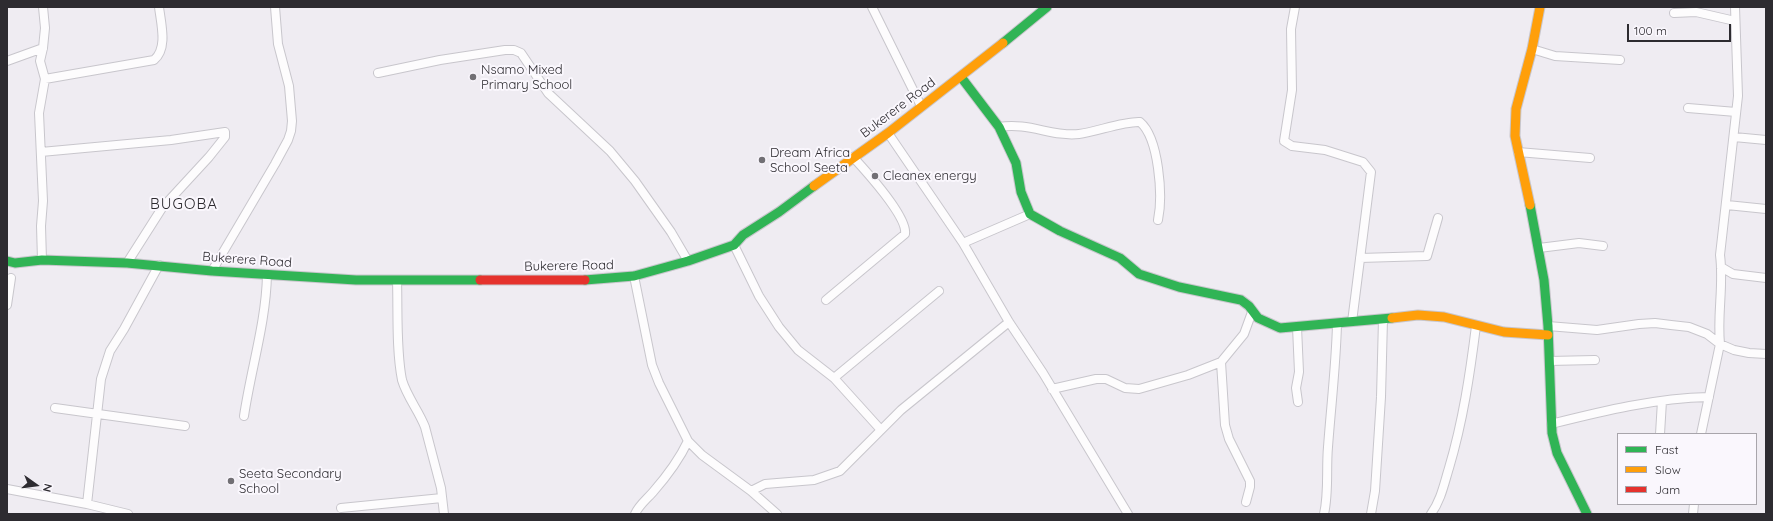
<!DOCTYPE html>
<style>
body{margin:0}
#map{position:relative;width:1773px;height:521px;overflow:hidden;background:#efecf2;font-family:Quicksand,sans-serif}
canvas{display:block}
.frame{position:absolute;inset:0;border:8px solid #2d2b30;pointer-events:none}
.legend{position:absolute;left:1617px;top:433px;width:140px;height:72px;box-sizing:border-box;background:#faf7fd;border:1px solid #a8a5ab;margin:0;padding:5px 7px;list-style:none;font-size:12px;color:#2d2b30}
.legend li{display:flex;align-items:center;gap:8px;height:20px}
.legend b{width:20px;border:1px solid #a8a5ab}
.north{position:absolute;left:16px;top:465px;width:40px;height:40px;-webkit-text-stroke:3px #faf7fd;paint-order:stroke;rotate:104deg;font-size:11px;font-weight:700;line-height:16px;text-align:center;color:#2d2b30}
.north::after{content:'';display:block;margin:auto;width:14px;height:18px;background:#2d2b30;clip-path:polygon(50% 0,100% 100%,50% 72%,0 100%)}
.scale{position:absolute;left:1627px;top:24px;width:104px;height:18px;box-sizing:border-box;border:2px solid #2d2b30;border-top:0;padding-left:5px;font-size:12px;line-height:14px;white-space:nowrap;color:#2d2b30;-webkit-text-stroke:3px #faf7fd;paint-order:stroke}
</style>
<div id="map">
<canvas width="1773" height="521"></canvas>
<div class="frame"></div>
<ul class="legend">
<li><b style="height:5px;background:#30b455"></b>Fast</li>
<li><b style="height:5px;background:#ff9f0a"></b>Slow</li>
<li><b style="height:5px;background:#e5322d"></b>Jam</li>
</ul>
<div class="north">N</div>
<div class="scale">100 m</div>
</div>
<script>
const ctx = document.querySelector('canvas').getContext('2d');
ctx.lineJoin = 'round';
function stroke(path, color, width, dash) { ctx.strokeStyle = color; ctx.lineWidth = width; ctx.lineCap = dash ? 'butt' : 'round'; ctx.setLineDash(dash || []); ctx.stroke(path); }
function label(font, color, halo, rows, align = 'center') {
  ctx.font = font + ' Quicksand,sans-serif'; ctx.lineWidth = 4; ctx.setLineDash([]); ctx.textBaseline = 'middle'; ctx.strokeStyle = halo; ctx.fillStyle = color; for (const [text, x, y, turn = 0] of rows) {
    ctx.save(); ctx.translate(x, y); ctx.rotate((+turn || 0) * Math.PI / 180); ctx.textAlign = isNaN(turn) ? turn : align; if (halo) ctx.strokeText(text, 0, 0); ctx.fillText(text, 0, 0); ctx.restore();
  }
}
const street = new Path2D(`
 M 872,7 L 921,106
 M 1295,7 L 1291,29 L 1292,90 L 1284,141 L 1292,146 L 1325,150 L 1363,162 L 1371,172 L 1352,322
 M 1674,13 L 1696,12 L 1735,21
 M 1532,49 L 1555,56 L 1620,60
 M 7,61 L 43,48
 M 378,73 L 440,60 L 505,50 L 514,50 L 521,53 L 548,93 L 610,151 L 635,181 L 671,232 L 688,261
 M 45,79 L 154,60 C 168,48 161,24 159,7
 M 1688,108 L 1736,112
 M 999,127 C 1029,122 1052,137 1079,134 C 1096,132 1124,121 1140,122 C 1159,138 1163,196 1158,220
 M 888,133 L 963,243 L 1009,322 L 1043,373 L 1128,514
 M 1734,137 L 1766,140
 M 41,152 L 171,140 L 225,132 L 225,137 L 209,157 L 162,208 L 127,263
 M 1518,152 L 1590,158
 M 1727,205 L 1766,209
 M 963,243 L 1030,214
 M 734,245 L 759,296 L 779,327 L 798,350 L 834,378 L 881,430
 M 1539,248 L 1579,243 L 1603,246
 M 1360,258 L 1427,256 L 1438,218
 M 42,260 L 41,226 L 43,201 L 39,113 L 45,79 L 40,61 L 43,48 L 45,28 L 43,7
 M 1721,267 L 1733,274 L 1766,278
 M 212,271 L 275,164 L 288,140 L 291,131 L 292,121 L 289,86 L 278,44 L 275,7
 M 634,276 L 652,365 L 659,383 L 688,441 L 702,455 L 751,491 L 777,514
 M 397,280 C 398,311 396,350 402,380 C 407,397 419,411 425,427 L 441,488 L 444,514
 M 826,300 L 905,234 C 908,217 865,170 853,157
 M 7,305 L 11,278
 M 1548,326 L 1597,330 L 1639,324 L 1655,323 L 1671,325 L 1689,327 L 1707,334 L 1720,344 L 1734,350 L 1749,353 L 1766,354
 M 1297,327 L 1299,372 L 1296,388 L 1298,402
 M 1549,361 L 1595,360
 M 834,378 L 939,291
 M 1052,389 L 1096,379 L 1106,379 L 1125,388 L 1139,389 L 1188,375 L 1221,362
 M 55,408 L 185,426
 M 244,416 C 251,369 266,322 267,275
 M 1551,424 C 1603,411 1656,398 1709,397
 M 1660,434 L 1662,401
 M 1701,434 L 1720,344 C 1717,314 1724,285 1720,255 L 1738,96 L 1735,7
 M 7,489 L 87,504 L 101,379 L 110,351 L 124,329 L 159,265
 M 751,491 L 765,484 L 814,480 L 840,471 L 901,410 L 1009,322
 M 1246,502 L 1250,487 L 1250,481 L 1229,439 L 1225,425 L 1221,362 L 1244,334 L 1252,312
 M 87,504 L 128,514
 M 341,508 L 442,498
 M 635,514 C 639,505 646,500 653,492 C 667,476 679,460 688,441
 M 1324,514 C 1329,492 1326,469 1328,447 C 1331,406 1336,365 1337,324
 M 1371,514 L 1375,491 L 1381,397 L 1383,319
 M 1431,514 C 1441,500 1444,484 1449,468 C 1463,421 1470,374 1476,326
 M 1693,514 L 1694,504`);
const fast = new Path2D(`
 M 1003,43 L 1047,7
 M 961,77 L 999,127 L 1016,163 L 1021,192 L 1030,214 L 1060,231 L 1120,258 L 1139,274 L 1179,287 L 1241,300 L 1249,306 L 1258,318 L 1280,328 L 1392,318
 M 1530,205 L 1544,280 L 1548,326 L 1552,433 L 1557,453 L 1587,514
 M 7,261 L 15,263 L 42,260 L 127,263 L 212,271 L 356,280 L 480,280
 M 585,280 L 634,276 L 688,261 L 734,245 L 743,235 L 779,212 L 814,186`);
const slow = new Path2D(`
 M 814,186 L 888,133 L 1003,43
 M 1530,205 L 1515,136 L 1516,109 L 1532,49 L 1540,7
 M 1392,318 L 1418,315 L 1444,317 L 1504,332 L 1548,335`);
const jam = new Path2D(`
 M 480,280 L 585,280`);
const markers = [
 [473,77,4,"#716f74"],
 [762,160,4,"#716f74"],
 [875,176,4,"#716f74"],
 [231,481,4,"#716f74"]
];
const poiNames = [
 ["Nsamo Mixed",481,70],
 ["Primary School",481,85],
 ["Dream Africa",770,153],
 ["School Seeta",770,168],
 ["Cleanex energy",883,176],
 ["Seeta Secondary",239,474],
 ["School",239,489]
];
const streetNames = [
 ["Bukerere Road",898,108,-37],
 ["Bukerere Road",247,260,4],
 ["Bukerere Road",569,266,-1]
];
const quarterNames = [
 ["BUGOBA",184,204]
];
stroke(street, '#c8c6cc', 10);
stroke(fast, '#c8c6cc', 11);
stroke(slow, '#c8c6cc', 11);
stroke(jam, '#c8c6cc', 11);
stroke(street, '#fdfcfd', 8);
stroke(fast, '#30b455', 9);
stroke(slow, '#ff9f0a', 9);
stroke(jam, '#e5322d', 9);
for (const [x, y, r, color] of markers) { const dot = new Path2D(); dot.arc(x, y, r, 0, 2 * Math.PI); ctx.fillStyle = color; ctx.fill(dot); stroke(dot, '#faf7fd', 1.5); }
label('13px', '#2d2b30', '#faf7fd', poiNames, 'left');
label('13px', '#2d2b30', '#faf7fd', streetNames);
ctx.letterSpacing = '1px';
label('15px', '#2d2b30', '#faf7fd', quarterNames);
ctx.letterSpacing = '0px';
</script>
